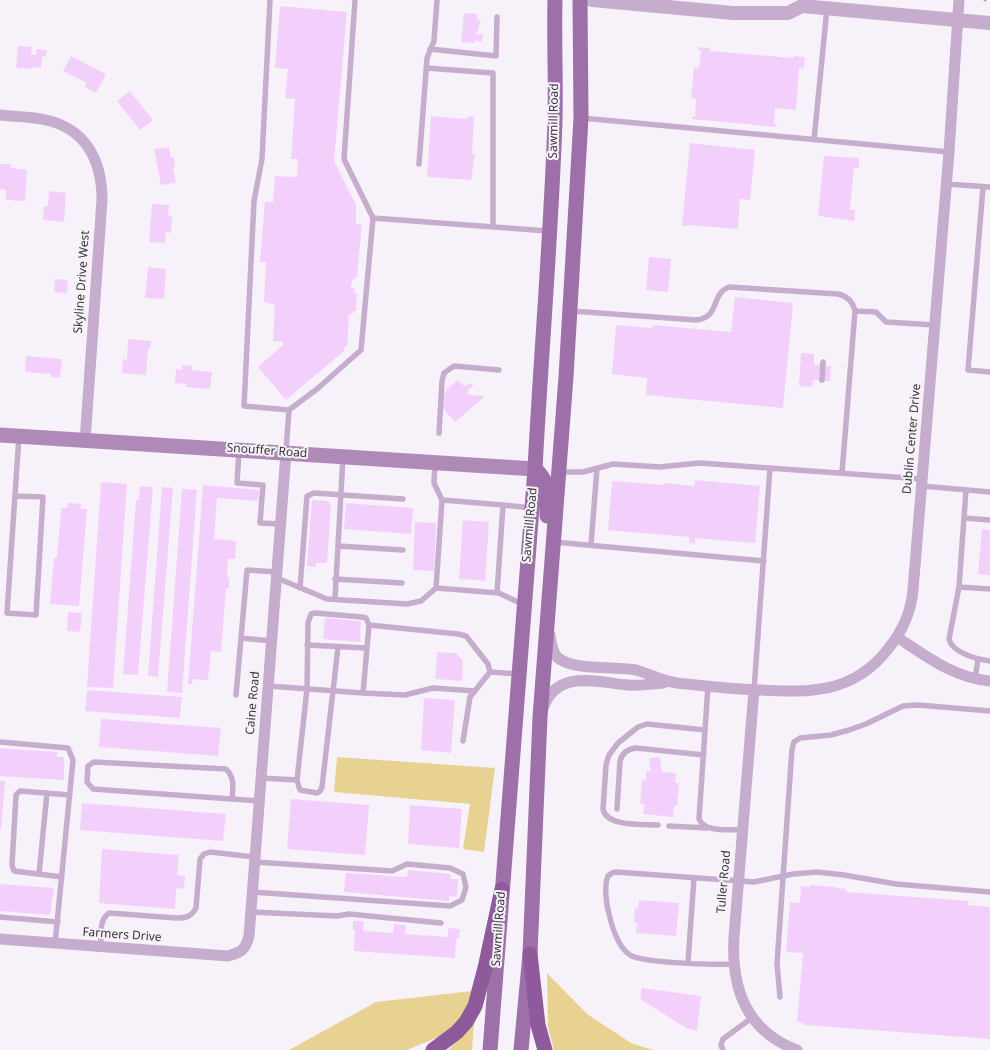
<!DOCTYPE html>
<style>
body{margin:0}
canvas{display:block;background:#f7f2f9}
</style>
<canvas width="990" height="1050"></canvas>
<script>
const ctx = document.querySelector('canvas').getContext('2d');
ctx.lineJoin = 'round';
function paint(path, color) { ctx.fillStyle = color; ctx.fill(path, 'evenodd'); }
function stroke(path, color, width, dash) { ctx.strokeStyle = color; ctx.lineWidth = width; ctx.lineCap = dash ? 'butt' : 'round'; ctx.setLineDash(dash || []); ctx.stroke(path); }
function label(font, color, halo, rows, align = 'center') {
  ctx.font = font + ' "Noto Sans",sans-serif'; ctx.lineWidth = 4; ctx.setLineDash([]); ctx.textBaseline = 'middle'; ctx.strokeStyle = halo; ctx.fillStyle = color; for (const [text, x, y, turn = 0] of rows) {
    ctx.save(); ctx.translate(x, y); ctx.rotate((+turn || 0) * Math.PI / 180); ctx.textAlign = isNaN(turn) ? turn : align; if (halo) ctx.strokeText(text, 0, 0); ctx.fillText(text, 0, 0); ctx.restore();
  }
}
const green = new Path2D(`
 M 337,757 L 495,768 L 484,852 L 463,849 L 470,804 L 334,792 Z
 M 547,973 L 587,1014 L 631,1043 L 653,1050 L 554,1050 L 548,1027 Z
 M 472,991 L 467,1007 L 458,1023 L 438,1037 L 407,1050 L 289,1050 L 376,1002 Z
 M 474,1023 L 472,1050 L 448,1050 Z`);
const building = new Path2D(`
 M 280,6 L 347,12 L 334,161 L 356,205 L 356,224 L 362,225 L 357,276 L 352,281 L 351,288 L 354,288 L 354,293 L 357,293 L 356,311 L 353,311 L 352,314 L 349,314 L 347,347 L 344,347 L 344,351 L 286,400 L 258,367 L 283,345 L 283,342 L 273,341 L 275,305 L 264,302 L 266,262 L 260,262 L 265,202 L 273,202 L 275,176 L 297,177 L 298,159 L 291,159 L 295,99 L 285,98 L 288,69 L 275,68 Z
 M 464,13 L 477,14 L 477,19 L 481,21 L 476,35 L 479,35 L 480,34 L 484,35 L 481,42 L 475,40 L 475,43 L 461,42 Z
 M 18,46 L 32,47 L 31,55 L 36,55 L 37,49 L 47,50 L 46,57 L 42,56 L 41,68 L 31,67 L 31,69 L 16,68 Z
 M 699,47 L 710,48 L 710,51 L 793,58 L 794,56 L 805,57 L 804,69 L 799,68 L 796,110 L 775,108 L 774,124 L 777,124 L 776,127 L 692,119 L 692,116 L 695,117 L 696,99 L 691,98 L 694,67 L 699,68 L 701,50 L 698,50 Z
 M 71,56 L 106,74 L 96,93 L 85,87 L 87,83 L 63,71 Z
 M 130,91 L 153,120 L 140,130 L 117,101 Z
 M 431,116 L 466,119 L 469,116 L 474,117 L 472,154 L 475,154 L 471,180 L 427,177 Z
 M 690,143 L 755,150 L 750,200 L 740,199 L 738,229 L 688,225 L 688,226 L 682,226 Z
 M 169,147 L 171,158 L 174,157 L 175,167 L 173,167 L 176,183 L 161,185 L 154,149 Z
 M 824,156 L 859,158 L 859,168 L 854,168 L 850,210 L 855,210 L 854,221 L 818,216 Z
 M 0,164 L 11,164 L 11,168 L 27,170 L 25,201 L 6,200 L 6,190 L 0,189 Z
 M 49,191 L 66,193 L 64,222 L 43,220 L 44,206 L 48,206 Z
 M 152,204 L 169,205 L 168,216 L 172,216 L 171,233 L 166,232 L 165,243 L 149,242 Z
 M 649,257 L 671,259 L 668,292 L 646,290 Z
 M 148,267 L 166,269 L 164,299 L 145,298 Z
 M 55,279 L 68,280 L 67,293 L 54,292 Z
 M 735,297 L 793,303 L 783,408 L 646,395 L 647,378 L 612,374 L 616,325 L 652,328 L 653,325 L 731,332 Z
 M 128,339 L 151,341 L 150,350 L 148,349 L 146,375 L 122,373 L 123,359 L 127,360 Z
 M 801,353 L 814,354 L 814,365 L 819,365 L 820,362 L 826,363 L 826,366 L 831,366 L 830,381 L 813,380 L 812,387 L 799,386 Z
 M 26,356 L 62,359 L 60,378 L 51,377 L 51,374 L 25,372 Z
 M 182,365 L 192,366 L 191,370 L 212,372 L 210,389 L 186,387 L 186,384 L 175,383 L 176,369 L 182,370 Z
 M 458,380 L 464,386 L 471,383 L 473,386 L 468,390 L 468,395 L 485,396 L 455,422 L 440,405 L 441,393 L 446,393 L 446,390 Z
 M 695,480 L 760,486 L 755,543 L 695,538 L 695,544 L 689,543 L 689,537 L 608,530 L 612,481 L 664,485 L 664,483 L 694,486 Z
 M 101,482 L 127,484 L 113,688 L 87,687 Z
 M 203,485 L 259,490 L 258,501 L 217,498 L 214,539 L 236,541 L 235,559 L 228,559 L 227,577 L 229,577 L 229,588 L 226,588 L 221,652 L 211,651 L 208,680 L 193,679 L 192,684 L 188,684 Z
 M 140,486 L 153,487 L 138,675 L 123,674 L 136,500 L 139,500 Z
 M 162,487 L 173,488 L 158,677 L 148,676 Z
 M 182,489 L 197,490 L 182,693 L 167,692 Z
 M 312,500 L 328,501 L 331,505 L 327,563 L 316,563 L 316,567 L 307,566 Z
 M 68,503 L 81,504 L 80,509 L 87,509 L 79,606 L 50,604 L 54,558 L 57,558 L 61,508 L 67,508 Z
 M 346,503 L 413,508 L 411,534 L 344,529 Z
 M 463,520 L 489,522 L 485,581 L 459,579 Z
 M 415,522 L 436,523 L 434,571 L 413,570 Z
 M 982,529 L 990,530 L 990,575 L 978,574 Z
 M 68,612 L 82,613 L 80,632 L 67,631 Z
 M 325,618 L 361,621 L 360,642 L 323,639 Z
 M 437,652 L 456,653 L 463,661 L 462,681 L 435,679 Z
 M 87,690 L 182,697 L 180,718 L 85,711 Z
 M 424,698 L 455,700 L 451,753 L 421,750 Z
 M 101,719 L 221,728 L 218,756 L 99,747 Z
 M 0,748 L 57,752 L 57,757 L 64,757 L 64,780 L 0,776 Z
 M 660,757 L 662,772 L 676,773 L 675,783 L 679,783 L 677,806 L 674,806 L 673,817 L 643,814 L 644,804 L 640,803 L 642,780 L 646,781 L 646,771 L 651,771 L 649,758 Z
 M 0,781 L 5,781 L 1,830 L 0,830 Z
 M 291,799 L 369,805 L 365,855 L 287,849 Z
 M 82,803 L 226,814 L 223,841 L 80,830 Z
 M 410,805 L 462,809 L 459,848 L 408,844 Z
 M 102,849 L 179,855 L 177,875 L 185,876 L 184,889 L 176,888 L 175,909 L 99,903 Z
 M 408,870 L 451,874 L 450,879 L 458,879 L 457,897 L 449,896 L 449,901 L 344,892 L 346,873 L 407,877 Z
 M 0,884 L 54,888 L 50,915 L 0,911 Z
 M 810,885 L 836,887 L 836,888 L 846,889 L 846,892 L 969,901 L 968,905 L 990,907 L 990,1039 L 806,1025 L 797,1021 L 803,953 L 786,952 L 790,902 L 800,903 L 801,886 L 810,887 Z
 M 639,900 L 679,903 L 676,936 L 636,933 L 637,923 L 634,923 L 635,908 L 638,909 Z
 M 353,921 L 364,921 L 363,931 L 393,933 L 394,924 L 406,925 L 405,934 L 448,937 L 448,928 L 460,929 L 459,939 L 456,938 L 455,958 L 354,951 L 355,930 L 353,930 Z
 M 642,988 L 701,996 L 697,1031 L 686,1028 L 640,999 Z`);
const path = new Path2D(`
 M 984,0 L 990,2`);
const service = new Path2D(`
 M 270,0 L 262,159 L 254,201 L 244,406 L 289,410
 M 430,49 L 496,56 L 497,17
 M 426,68 L 493,73 L 493,227
 M 582,118 L 949,152
 M 814,140 L 827,8
 M 419,164 L 427,58 L 434,41 L 437,0
 M 946,184 L 990,187
 M 983,187 L 968,370 L 990,372
 M 373,218 L 548,231
 M 571,311 L 696,320 C 721,317 710,294 729,287 L 838,294 C 847,296 853,302 855,311 L 842,473
 M 855,311 L 876,312 L 886,322 L 935,325
 M 822,380 L 823,362
 M 439,433 L 442,381 L 444,373 L 454,366 L 499,370
 M 239,451 L 237,483 L 263,485 L 260,523 L 281,524
 M 286,451 L 289,410 L 317,389 L 361,350 L 373,218 L 344,159 L 355,0
 M 435,464 L 434,483 L 442,500
 M 559,472 L 583,472 L 613,464 L 660,467 L 699,463 L 922,479
 M 922,486 L 990,492
 M 966,490 L 959,587 L 949,639 C 952,653 977,659 990,661
 M 15,496 L 43,497 L 36,615 L 7,613 L 19,436
 M 503,505 L 532,508
 M 964,518 L 990,520
 M 554,542 L 764,561
 M 591,545 L 597,468
 M 338,546 L 403,550
 M 277,578 L 327,599 L 407,604 L 421,601 L 436,588 L 499,593 L 524,605
 M 335,579 L 402,583
 M 959,587 L 990,589
 M 300,588 L 307,496 L 314,493 L 403,499
 M 436,588 L 442,500 L 503,505 L 497,593
 M 335,599 L 343,457
 M 241,638 L 272,641
 M 307,645 L 367,648
 M 975,679 L 978,659
 M 269,686 L 363,693 L 369,625 L 458,634 L 466,636 L 488,664 L 490,672
 M 708,686 L 699,819 C 705,833 729,829 742,830
 M 754,690 L 770,468
 M 363,693 L 405,695 L 433,688 L 475,691
 M 236,695 L 247,570 L 277,572
 M 463,741 L 470,697 L 490,672 L 518,674
 M 0,742 L 68,748 L 73,760 L 55,944
 M 261,778 L 297,780 L 307,689 L 308,623 L 311,614 L 315,613 L 362,617 L 366,618 L 369,625
 M 297,780 L 300,790 L 317,793 L 320,791 L 322,787 L 338,647
 M 232,799 C 233,787 235,778 226,769 L 94,762 L 88,766 L 87,782 L 93,789 L 259,801
 M 617,809 L 620,761 C 622,753 627,749 636,748 L 704,755
 M 658,825 C 643,824 606,827 603,809 L 606,765 L 609,755 L 618,743 L 638,727 L 647,724 L 705,730
 M 669,826 L 707,828
 M 39,874 L 47,793
 M 62,877 L 14,871 L 12,865 L 16,795 L 20,791 L 70,795
 M 252,892 L 450,906 L 462,900 L 466,887 L 463,874 L 450,868 L 407,864 L 392,871 L 255,862
 M 251,912 L 337,916 L 349,914 L 441,923
 M 0,917 L 58,922
 M 101,947 C 101,935 99,920 109,913 L 176,918 C 186,918 191,917 196,908 L 200,859 L 204,854 L 210,852 L 254,857
 M 688,962 L 694,878
 M 733,964 C 715,965 642,963 630,955 C 618,947 612,927 609,914 C 606,903 604,886 608,876 L 612,873 L 616,872 L 754,882 L 793,874 L 817,872 L 844,875 L 896,884 L 990,892
 M 780,997 L 777,964 L 792,749 L 794,742 L 800,738 L 831,735 L 849,730 L 866,724 L 903,706 L 918,705 L 990,711
 M 723,1050 L 721,1045 L 723,1039 L 753,1017`);
const minor = new Path2D(`
 M 0,115 C 15,117 31,116 46,120 C 87,129 102,162 102,200 L 85,441
 M 550,635 C 551,643 552,651 557,657 C 571,671 617,666 636,670 C 650,674 662,681 677,683 C 705,686 732,689 760,690 C 811,693 854,693 888,649 C 902,632 911,613 913,590 L 949,152 L 959,0
 M 897,637 C 926,656 954,678 990,681
 M 754,690 L 734,937 C 731,988 746,1031 797,1050
 M 543,708 C 557,669 596,682 628,685 C 640,686 652,684 664,683
 M 0,939 L 228,956 C 241,952 245,951 249,936 L 286,453`);
const tertiary = new Path2D(`
 M 592,0 L 733,13 L 788,13 L 802,6 L 990,23`);
const secondary = new Path2D(`
 M 0,435 L 535,469`);
const primary = new Path2D(`
 M 535,469 C 550,480 547,499 547,516
 M 490,1050 L 535,469 C 541,353 551,238 555,121 C 556,81 554,40 555,0
 M 521,1050 L 530,954 L 540,717 L 566,377 L 581,118 L 580,0`);
const motorway = new Path2D(`
 M 530,954 L 538,1025 L 545,1050
 M 433,1050 L 457,1032 L 466,1022 L 475,1006 L 485,968 L 502,889`);
const streetNames = [
 ["Sawmill Road",554,121,-89],
 ["Skyline Drive West",82,282,-86],
 ["Dublin Center Drive",912,439,-85],
 ["Snouffer Road",267,451,4],
 ["Sawmill Road",530,525,-85],
 ["Caine Road",253,703,-85],
 ["Tuller Road",724,882,-85],
 ["Sawmill Road",499,929,-86],
 ["Farmers Drive",122,935,4]
];
paint(green, '#e8d292');
paint(building, '#f3d0fc');
stroke(path, '#a8a4aa', 2, [2.5, 4]);
stroke(service, '#c6adcd', 5.5);
stroke(minor, '#c6adcd', 11);
stroke(tertiary, '#c6adcd', 14);
stroke(secondary, '#af8ab9', 15);
stroke(primary, '#9e70aa', 15);
stroke(motorway, '#8f5a9c', 15);
label('12px', '#373538', '#f7f2f9', streetNames);
</script>
